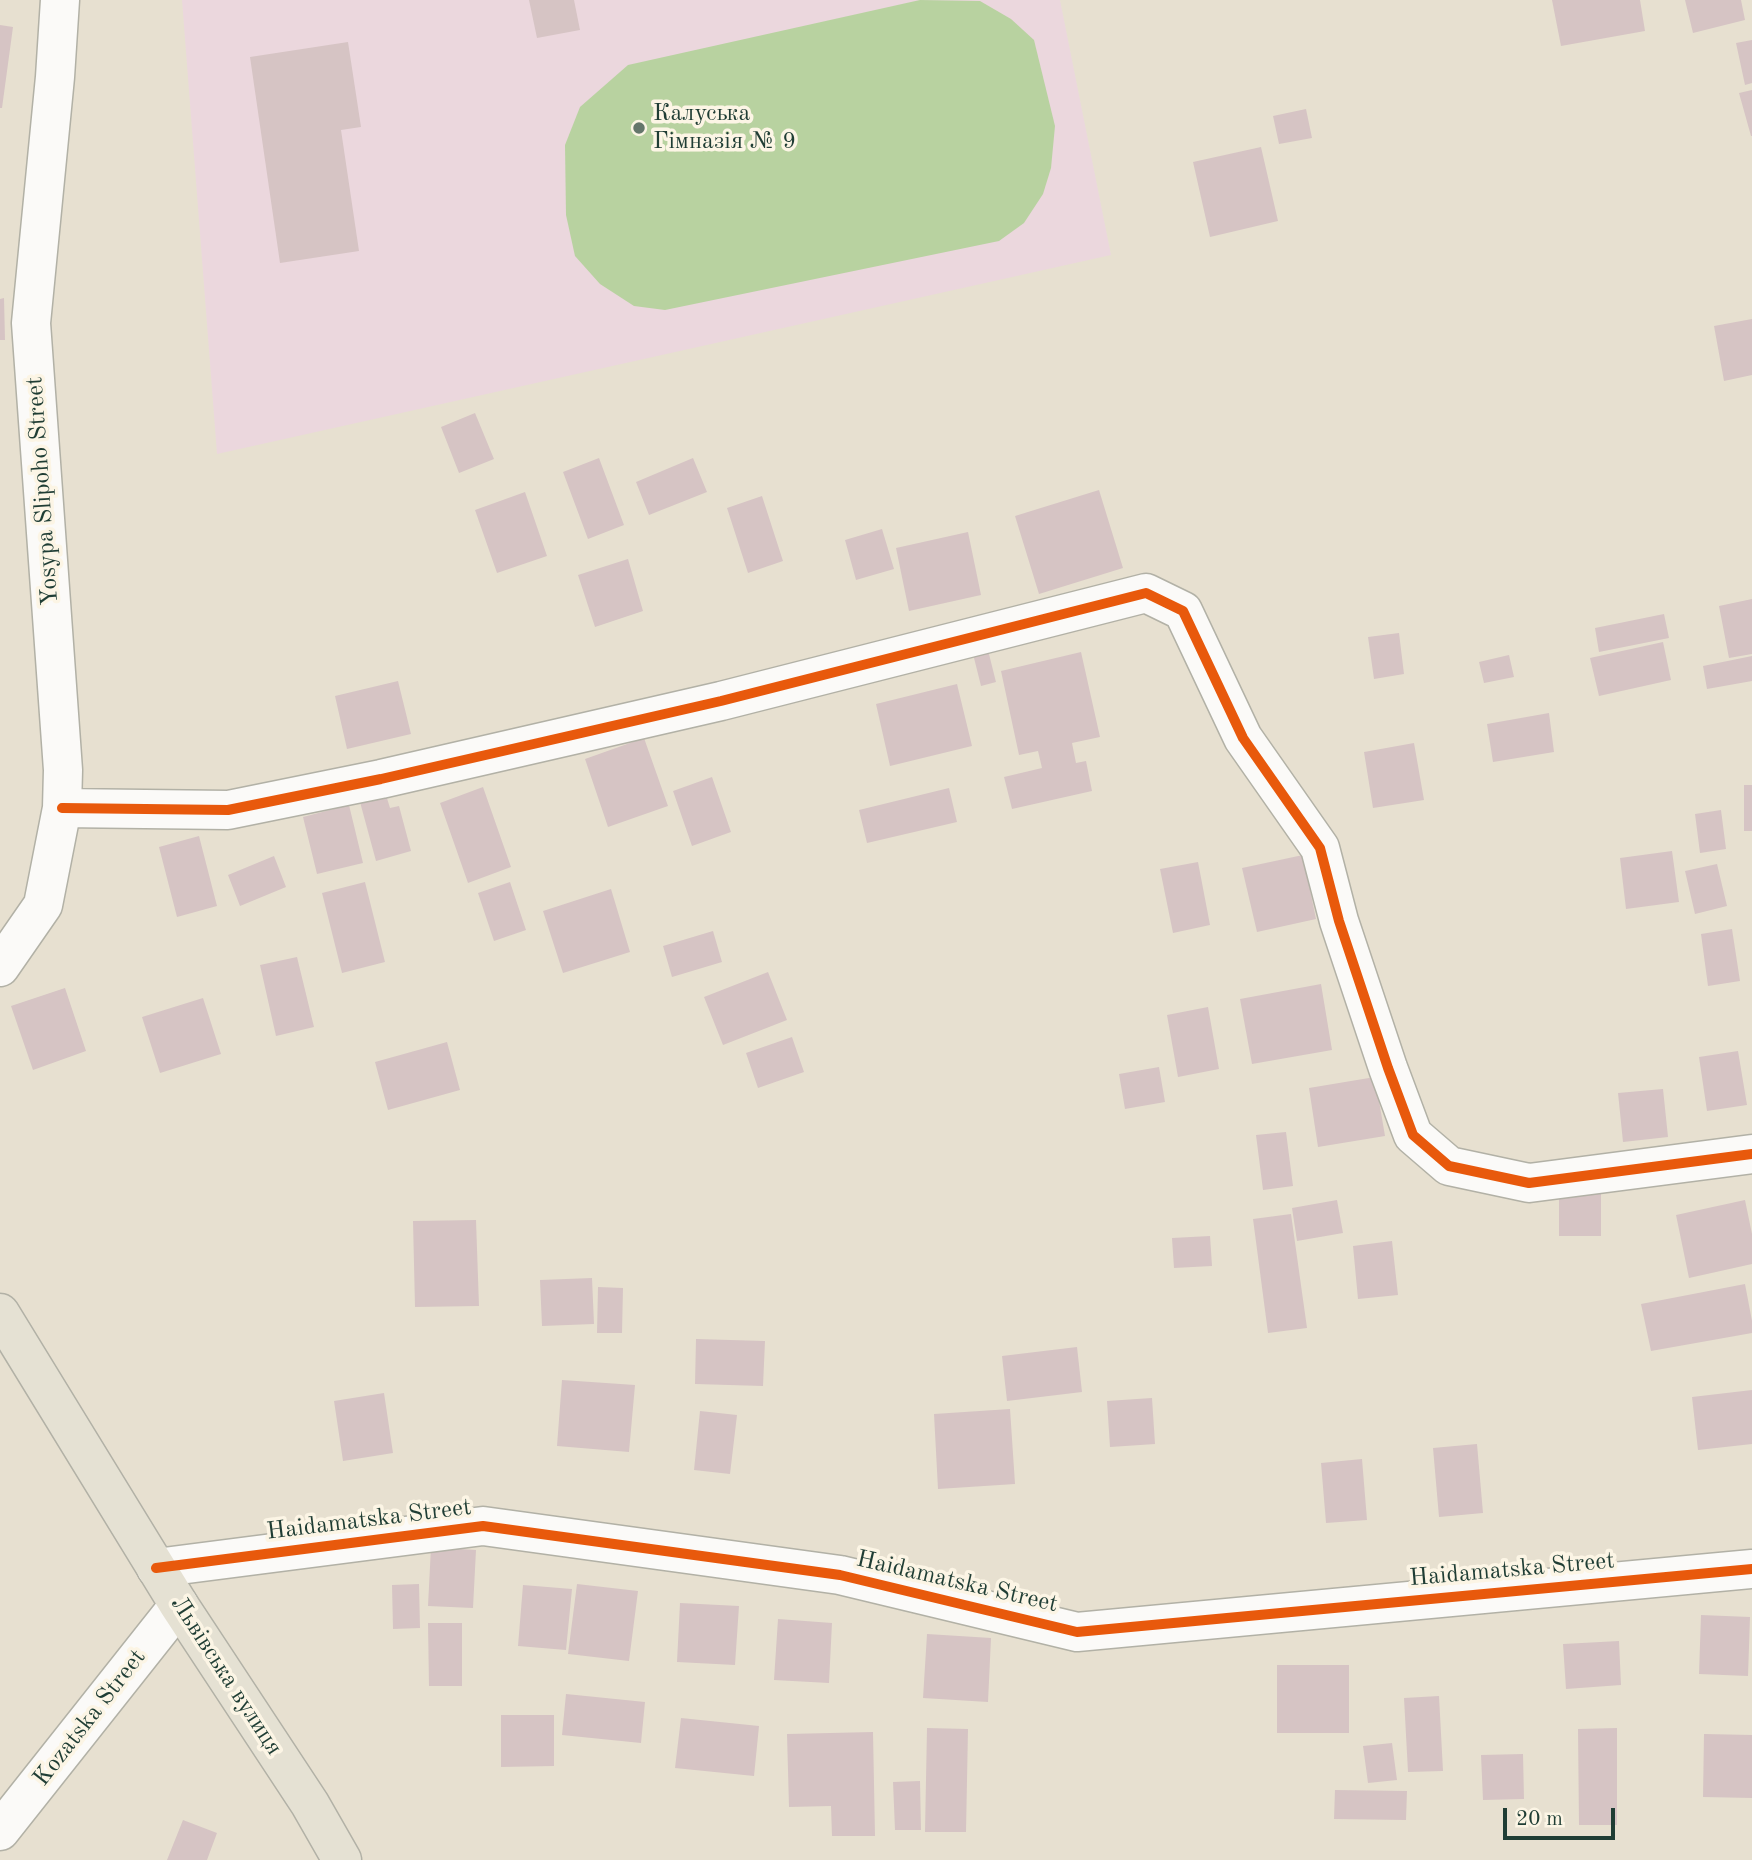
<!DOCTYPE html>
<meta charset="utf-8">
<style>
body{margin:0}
#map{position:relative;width:1752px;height:1860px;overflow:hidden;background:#e7e0d0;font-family:"Old Standard TT",serif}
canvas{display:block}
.scale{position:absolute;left:1503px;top:1808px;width:112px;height:32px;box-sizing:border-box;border:4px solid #1f3d34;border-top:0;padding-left:9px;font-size:21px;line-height:24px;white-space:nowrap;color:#1f3d34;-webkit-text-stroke:5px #fcf5e5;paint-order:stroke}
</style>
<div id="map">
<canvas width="1752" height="1860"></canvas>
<div class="scale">20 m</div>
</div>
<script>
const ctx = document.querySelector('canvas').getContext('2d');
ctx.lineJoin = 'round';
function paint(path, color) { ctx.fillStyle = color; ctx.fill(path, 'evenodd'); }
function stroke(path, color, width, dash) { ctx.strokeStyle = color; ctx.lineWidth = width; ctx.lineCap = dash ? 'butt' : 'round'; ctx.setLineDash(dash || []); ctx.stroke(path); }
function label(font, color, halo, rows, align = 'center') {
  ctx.font = font + ' "Old Standard TT",serif'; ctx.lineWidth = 7; ctx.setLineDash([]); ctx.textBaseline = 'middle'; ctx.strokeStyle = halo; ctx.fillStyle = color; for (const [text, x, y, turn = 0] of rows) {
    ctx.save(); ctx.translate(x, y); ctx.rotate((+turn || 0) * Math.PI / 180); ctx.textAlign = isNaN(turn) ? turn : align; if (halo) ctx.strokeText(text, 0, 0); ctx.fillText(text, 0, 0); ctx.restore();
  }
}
const built = new Path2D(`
 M 182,0 L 1060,0 L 1111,255 L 217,454 Z`);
const green = new Path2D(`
 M 920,0 L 980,1 L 1011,19 L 1034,40 L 1055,126 L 1051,168 L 1043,194 L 1024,223 L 999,241 L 665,310 L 634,306 L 600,284 L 575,256 L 566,215 L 565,145 L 580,107 L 628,65 Z`);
const building = new Path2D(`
 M 529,0 L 574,0 L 580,30 L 537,38 Z
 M 1552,0 L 1640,0 L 1645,31 L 1561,46 Z
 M 1685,0 L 1741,0 L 1745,20 L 1693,33 Z
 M 0,25 L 13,27 L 2,108 L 0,108 Z
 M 1752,40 L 1752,83 L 1745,85 L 1736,43 Z
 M 348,42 L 361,127 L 341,130 L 359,251 L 280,263 L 250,57 Z
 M 1752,90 L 1752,136 L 1751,136 L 1739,93 Z
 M 1306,109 L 1312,138 L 1279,144 L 1273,116 Z
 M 1261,147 L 1278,221 L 1210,237 L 1193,162 Z
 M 4,298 L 5,340 L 0,340 L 0,299 Z
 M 1752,319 L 1752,375 L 1724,381 L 1714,326 Z
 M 475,413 L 494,459 L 459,473 L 441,427 Z
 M 599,458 L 624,525 L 588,539 L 563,472 Z
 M 693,458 L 707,492 L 649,515 L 636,482 Z
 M 1099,490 L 1123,568 L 1039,594 L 1015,516 Z
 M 525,492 L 547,556 L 497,573 L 475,510 Z
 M 762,496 L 783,561 L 748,573 L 727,508 Z
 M 882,529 L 894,569 L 856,580 L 845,540 Z
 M 968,532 L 981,595 L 909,611 L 896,548 Z
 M 628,559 L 643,611 L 595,627 L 578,575 Z
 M 1752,599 L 1752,654 L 1729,658 L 1719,606 Z
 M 1664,614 L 1669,638 L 1599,652 L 1595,628 Z
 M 1399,633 L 1404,674 L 1374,679 L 1368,637 Z
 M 1663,642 L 1671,680 L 1599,696 L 1590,658 Z
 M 988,650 L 996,682 L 981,686 L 973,654 Z
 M 1081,652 L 1100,737 L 1072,743 L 1076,763 L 1086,761 L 1092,791 L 1012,809 L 1004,777 L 1042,768 L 1038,751 L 1019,755 L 1001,671 Z
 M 1509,655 L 1514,677 L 1484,683 L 1479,662 Z
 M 1752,656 L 1752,681 L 1707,689 L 1703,666 Z
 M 398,681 L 411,734 L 347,749 L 335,696 Z
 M 957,684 L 972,746 L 890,766 L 876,704 Z
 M 1549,713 L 1554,752 L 1493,762 L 1487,724 Z
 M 644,738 L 668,806 L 608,827 L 585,759 Z
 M 1414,743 L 1424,800 L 1373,808 L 1364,752 Z
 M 712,777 L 731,832 L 692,846 L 673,791 Z
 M 1744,785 L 1752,785 L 1752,831 L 1744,831 Z
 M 483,787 L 511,867 L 468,883 L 440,803 Z
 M 949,788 L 957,822 L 867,843 L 859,810 Z
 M 386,795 L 390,808 L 399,806 L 411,851 L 376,861 L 360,802 Z
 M 349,805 L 363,863 L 317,874 L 303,817 Z
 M 1721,810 L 1726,849 L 1700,853 L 1695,814 Z
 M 199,836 L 217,906 L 177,917 L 159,847 Z
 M 1672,851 L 1679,902 L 1626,909 L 1620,858 Z
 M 1303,855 L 1316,919 L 1257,932 L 1242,868 Z
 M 274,856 L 286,887 L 240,906 L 228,875 Z
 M 1198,862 L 1210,925 L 1173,933 L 1160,869 Z
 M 1717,864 L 1727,906 L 1695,914 L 1685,871 Z
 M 365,882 L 385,962 L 342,973 L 322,893 Z
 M 510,882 L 526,930 L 494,941 L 478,893 Z
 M 611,889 L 630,952 L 563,973 L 543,911 Z
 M 1732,929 L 1740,981 L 1708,986 L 1701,934 Z
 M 713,931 L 722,962 L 672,977 L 663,946 Z
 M 297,957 L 314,1027 L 276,1036 L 260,965 Z
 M 768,972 L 787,1020 L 723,1045 L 704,997 Z
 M 1321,984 L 1332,1050 L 1252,1064 L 1240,999 Z
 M 65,988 L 86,1051 L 33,1070 L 11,1006 Z
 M 203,998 L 221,1054 L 160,1073 L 142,1017 Z
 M 1208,1007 L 1219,1069 L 1178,1077 L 1167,1015 Z
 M 792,1037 L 804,1072 L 758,1088 L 746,1053 Z
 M 447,1042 L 460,1090 L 388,1110 L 375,1062 Z
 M 1738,1051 L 1747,1105 L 1707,1111 L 1699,1057 Z
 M 1159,1067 L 1165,1102 L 1125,1109 L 1119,1074 Z
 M 1375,1077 L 1385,1136 L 1318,1147 L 1309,1088 Z
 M 1663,1089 L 1668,1137 L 1623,1142 L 1618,1093 Z
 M 1286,1132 L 1293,1186 L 1263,1190 L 1256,1135 Z
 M 1559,1189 L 1601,1189 L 1601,1236 L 1559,1236 Z
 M 1337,1200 L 1343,1233 L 1297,1241 L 1292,1208 Z
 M 1745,1200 L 1752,1234 L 1752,1264 L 1689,1278 L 1676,1215 Z
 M 1291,1214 L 1307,1328 L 1268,1333 L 1253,1219 Z
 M 476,1220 L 479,1306 L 415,1307 L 413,1221 Z
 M 1210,1236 L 1212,1266 L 1174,1268 L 1172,1238 Z
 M 1392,1241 L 1398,1295 L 1358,1299 L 1353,1246 Z
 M 592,1278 L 594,1324 L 542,1326 L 540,1280 Z
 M 1745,1284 L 1752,1321 L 1752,1333 L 1651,1351 L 1641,1304 Z
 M 598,1287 L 623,1288 L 622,1333 L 597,1333 Z
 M 696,1339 L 765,1341 L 763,1386 L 695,1384 Z
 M 1077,1347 L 1082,1392 L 1007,1401 L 1002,1356 Z
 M 562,1380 L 635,1385 L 629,1452 L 557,1446 Z
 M 1752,1390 L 1752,1444 L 1698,1450 L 1692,1397 Z
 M 384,1393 L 393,1453 L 343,1461 L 334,1401 Z
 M 1152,1398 L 1155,1444 L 1110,1447 L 1107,1401 Z
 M 1010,1409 L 1015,1484 L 938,1489 L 934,1414 Z
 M 700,1411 L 737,1415 L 730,1474 L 694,1470 Z
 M 1477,1444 L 1483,1513 L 1439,1517 L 1433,1448 Z
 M 1362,1459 L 1367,1520 L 1326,1523 L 1321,1463 Z
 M 431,1547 L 476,1550 L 473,1608 L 428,1606 Z
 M 419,1584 L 420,1628 L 393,1629 L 392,1585 Z
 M 577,1584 L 638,1591 L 629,1661 L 568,1654 Z
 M 523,1585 L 572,1589 L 566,1650 L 518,1646 Z
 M 680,1603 L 739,1606 L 735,1665 L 677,1662 Z
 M 1701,1615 L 1750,1617 L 1748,1676 L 1699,1674 Z
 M 778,1619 L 832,1623 L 829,1683 L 774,1680 Z
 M 428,1623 L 462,1623 L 462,1686 L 429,1686 Z
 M 927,1634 L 991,1638 L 988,1702 L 923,1698 Z
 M 1619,1641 L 1621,1685 L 1566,1689 L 1563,1644 Z
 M 1277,1665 L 1349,1665 L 1349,1733 L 1277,1733 Z
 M 566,1694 L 645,1702 L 641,1743 L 562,1735 Z
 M 1439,1696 L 1443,1771 L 1408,1772 L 1404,1698 Z
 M 501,1715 L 554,1715 L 554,1766 L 501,1767 Z
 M 681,1718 L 759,1726 L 754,1776 L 675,1768 Z
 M 927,1728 L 968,1729 L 966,1832 L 925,1832 Z
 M 1617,1728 L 1617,1825 L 1579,1825 L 1578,1729 Z
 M 873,1732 L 875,1836 L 832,1836 L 831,1806 L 789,1807 L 787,1734 Z
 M 1704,1734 L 1752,1735 L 1752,1798 L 1703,1797 Z
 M 1392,1743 L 1397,1780 L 1368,1783 L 1363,1746 Z
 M 1523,1754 L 1524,1799 L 1483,1800 L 1481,1755 Z
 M 920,1781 L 921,1830 L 895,1830 L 893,1782 Z
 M 1335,1790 L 1407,1791 L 1406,1820 L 1334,1819 Z
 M 183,1820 L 217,1833 L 207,1860 L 167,1860 Z`);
const street = new Path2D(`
 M 62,808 L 228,810 L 381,779 L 721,701 L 1146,593 L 1183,611 L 1243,738 L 1320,848 L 1339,921 L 1388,1068 L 1413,1135 L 1449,1166 L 1529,1183 L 1752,1154
 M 0,967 L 43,905 L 62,808 L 63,770 L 31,323 L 55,77 L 60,0
 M 156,1568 L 483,1526 L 840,1575 L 1077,1632 L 1752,1569
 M 0,1831 L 179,1605`);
const primary = new Path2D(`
 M 0,1313 L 179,1605 L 310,1804 L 342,1860`);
const cycleway = new Path2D(`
 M 62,808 L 228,810 L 381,779 L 721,701 L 1146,593 L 1183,611 L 1243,738 L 1320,848 L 1339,921 L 1388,1068 L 1413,1135 L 1449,1166 L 1529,1183 L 1752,1154
 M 156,1568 L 483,1526 L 840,1575 L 1077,1632 L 1752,1569`);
const markers = [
 [639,128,7,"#65766b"]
];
const poiNames = [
 ["Калуська",653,114],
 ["Гімназія № 9",653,142]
];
const streetNames = [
 ["Yosypa Slipoho Street",43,491,-94],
 ["Haidamatska Street",369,1520,-7],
 ["Haidamatska Street",1512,1570,-5],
 ["Haidamatska Street",957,1582,13],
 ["Львівська вулиця",226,1676,57],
 ["Kozatska Street",90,1718,-52]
];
paint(built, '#ebd7dd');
paint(green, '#b8d2a0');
paint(building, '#d6c4c4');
stroke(street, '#b2b1a6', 41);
stroke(primary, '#b2b1a6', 41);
stroke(street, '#fbfaf8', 38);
stroke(primary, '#e5e1d3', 38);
stroke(cycleway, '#e8590c', 10);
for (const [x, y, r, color] of markers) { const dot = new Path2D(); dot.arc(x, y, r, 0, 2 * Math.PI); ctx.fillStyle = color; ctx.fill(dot); stroke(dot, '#fcf5e5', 2.5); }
label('24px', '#1f3d34', '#fcf5e5', poiNames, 'left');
label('24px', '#1f3d34', '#fcf5e5', streetNames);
</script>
